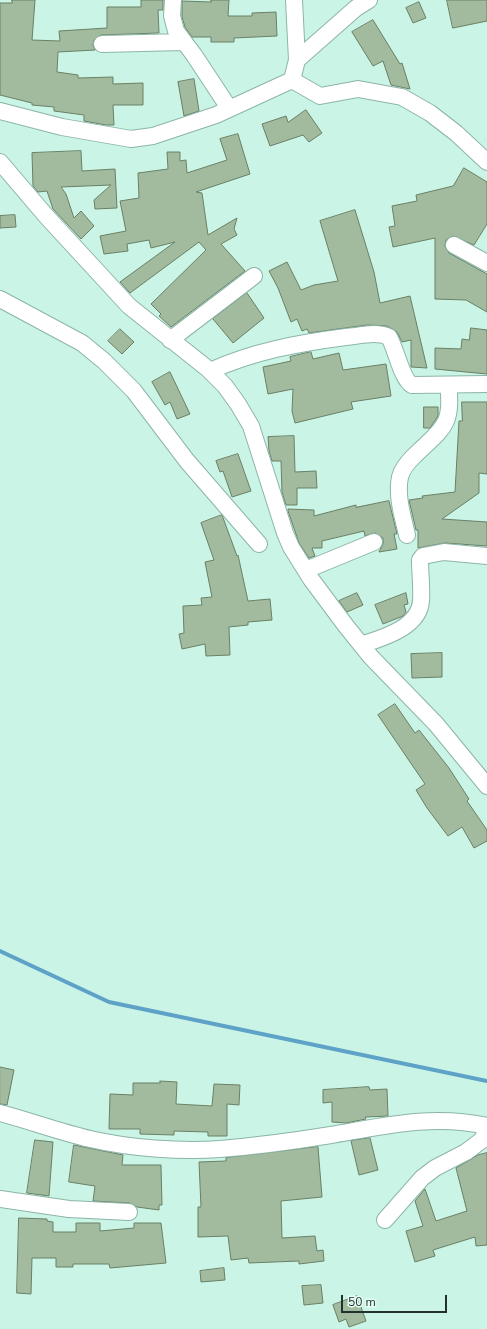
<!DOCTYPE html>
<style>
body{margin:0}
#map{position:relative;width:487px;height:1329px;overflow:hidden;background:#caf4e5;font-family:"Nunito Sans",sans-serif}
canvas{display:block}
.scale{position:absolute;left:341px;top:1295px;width:106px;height:18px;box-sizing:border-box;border:2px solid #21322c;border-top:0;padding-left:5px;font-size:12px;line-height:14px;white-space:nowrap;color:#21322c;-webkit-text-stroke:3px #e4fdf4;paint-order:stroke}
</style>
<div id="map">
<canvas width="487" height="1329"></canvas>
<div class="scale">50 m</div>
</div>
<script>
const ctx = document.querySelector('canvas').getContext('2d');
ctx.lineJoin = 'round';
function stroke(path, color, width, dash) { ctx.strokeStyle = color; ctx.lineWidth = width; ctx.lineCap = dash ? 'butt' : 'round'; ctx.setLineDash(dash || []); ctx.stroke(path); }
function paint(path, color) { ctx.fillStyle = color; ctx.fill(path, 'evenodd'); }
const stream = new Path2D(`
 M 0,951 L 109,1002 L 487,1081`);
const building = new Path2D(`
 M 12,0 L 35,0 L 32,40 L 60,41 L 59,31 L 107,28 L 107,7 L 141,7 L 141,0 L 163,0 L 163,10 L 158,10 L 159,33 L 101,35 L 94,40 L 93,45 L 95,50 L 58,52 L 57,72 L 78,75 L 78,78 L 113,77 L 113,84 L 143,83 L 143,105 L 113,105 L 114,125 L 106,125 L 84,121 L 84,115 L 54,111 L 54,107 L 32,105 L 32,103 L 0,95 L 0,3 L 12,3 Z
 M 211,0 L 229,0 L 228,16 L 252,16 L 252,13 L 276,12 L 277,36 L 234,38 L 234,42 L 211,42 L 211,37 L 192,37 L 185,27 L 182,17 L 182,1 L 211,2 Z
 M 447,0 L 487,0 L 487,21 L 453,28 Z
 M 419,2 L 426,18 L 413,23 L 406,8 Z
 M 373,20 L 400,64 L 402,63 L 410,89 L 391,85 L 383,61 L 373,66 L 352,32 Z
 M 194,79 L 199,111 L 184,116 L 178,82 Z
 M 306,110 L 322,133 L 309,142 L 303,135 L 270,146 L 262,124 L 286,116 L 288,122 Z
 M 238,134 L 250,174 L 196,192 L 202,193 L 208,235 L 237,218 L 234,229 L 237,235 L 221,244 L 245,271 L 171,327 L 159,316 L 161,314 L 151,304 L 206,250 L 199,242 L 130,293 L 120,282 L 175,242 L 151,248 L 149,240 L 127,244 L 128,251 L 104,254 L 100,236 L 126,231 L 120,201 L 139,198 L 138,173 L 168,169 L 167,152 L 180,152 L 180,161 L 186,160 L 187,173 L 227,160 L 220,139 Z
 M 81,151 L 82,171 L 115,169 L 117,208 L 95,209 L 94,200 L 111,185 L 61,187 L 66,194 L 74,218 L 81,211 L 94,226 L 81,239 L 53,209 L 47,191 L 38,192 L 33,186 L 32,153 Z
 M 464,168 L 487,182 L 487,224 L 474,245 L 453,236 L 446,240 L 445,246 L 449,253 L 487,274 L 487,312 L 466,300 L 435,299 L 435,238 L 393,247 L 389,227 L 395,226 L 392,206 L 417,201 L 416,195 L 453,186 Z
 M 355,210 L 374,272 L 380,303 L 410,296 L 427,368 L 411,367 L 411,340 L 402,342 L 397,332 L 387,326 L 367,325 L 309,333 L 307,329 L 302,331 L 297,319 L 291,322 L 278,288 L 269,271 L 287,262 L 301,290 L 314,285 L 338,281 L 320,221 Z
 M 15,215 L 16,227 L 0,228 L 0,216 Z
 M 247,293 L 264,318 L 233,343 L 213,319 Z
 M 471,328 L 487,330 L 487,374 L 435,369 L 435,348 L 461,349 L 462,339 L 469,340 Z
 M 120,329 L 134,342 L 122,354 L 108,341 Z
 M 311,352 L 313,359 L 339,353 L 343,370 L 386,364 L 391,396 L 351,402 L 353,409 L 295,423 L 292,411 L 293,389 L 268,394 L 263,367 L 291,361 L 290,357 Z
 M 170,372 L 190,414 L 177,419 L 170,402 L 165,405 L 152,382 Z
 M 462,402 L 487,402 L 487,474 L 479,473 L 479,493 L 442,519 L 487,522 L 487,546 L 445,543 L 418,548 L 418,530 L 416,530 L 409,500 L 423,498 L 422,496 L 455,492 L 459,421 L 462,421 Z
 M 424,407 L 438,407 L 438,416 L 430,428 L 424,428 Z
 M 294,436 L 295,472 L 316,471 L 317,488 L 297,488 L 297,505 L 286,505 L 282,492 L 281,461 L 272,461 L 269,451 L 268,437 Z
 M 238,454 L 251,491 L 232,497 L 223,471 L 220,472 L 216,461 Z
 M 389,501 L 397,534 L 394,534 L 397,549 L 379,552 L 383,544 L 383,538 L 375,533 L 365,536 L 364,531 L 322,541 L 322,548 L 312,548 L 315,556 L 309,558 L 299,543 L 288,511 L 288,509 L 314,510 L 314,516 L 356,505 L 356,507 Z
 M 222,515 L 237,556 L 238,555 L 248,601 L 270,599 L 272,620 L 248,622 L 248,625 L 229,627 L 230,655 L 206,656 L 205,644 L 182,649 L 179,634 L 184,633 L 183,606 L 202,605 L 201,598 L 212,597 L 205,562 L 214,560 L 201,523 Z
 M 357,593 L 363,605 L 347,612 L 339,601 Z
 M 406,593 L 408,604 L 404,605 L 406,612 L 403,616 L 383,624 L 375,605 Z
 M 442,653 L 442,677 L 412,678 L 411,654 Z
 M 395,704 L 415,733 L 419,730 L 449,768 L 469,799 L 467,801 L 487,830 L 487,841 L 474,848 L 462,827 L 448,836 L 427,808 L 416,790 L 425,784 L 378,715 Z
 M 0,1067 L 14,1070 L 7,1105 L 0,1104 Z
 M 160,1081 L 177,1082 L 176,1104 L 212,1106 L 214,1084 L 240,1085 L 239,1105 L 227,1104 L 227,1136 L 208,1136 L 208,1132 L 174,1131 L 174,1135 L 140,1134 L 140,1129 L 109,1129 L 110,1094 L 133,1095 L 133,1083 L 160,1083 Z
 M 369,1087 L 370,1090 L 387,1089 L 388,1116 L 365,1117 L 366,1119 L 346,1123 L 332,1122 L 332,1102 L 323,1103 L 323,1090 Z
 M 370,1138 L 378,1170 L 359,1175 L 351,1141 Z
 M 35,1140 L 53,1142 L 49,1196 L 27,1193 Z
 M 74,1145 L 123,1155 L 122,1165 L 161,1165 L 162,1205 L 159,1205 L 159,1210 L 137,1207 L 129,1203 L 93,1201 L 95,1186 L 69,1182 Z
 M 318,1147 L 322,1197 L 281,1201 L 282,1238 L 315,1236 L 317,1251 L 323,1250 L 324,1261 L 299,1264 L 299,1261 L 249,1263 L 248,1258 L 231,1260 L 228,1236 L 198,1237 L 198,1207 L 201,1207 L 199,1162 L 226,1161 L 226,1158 Z
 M 487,1153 L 487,1245 L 476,1246 L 475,1237 L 433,1250 L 435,1256 L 415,1262 L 406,1231 L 423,1226 L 415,1201 L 425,1189 L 436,1221 L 467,1211 L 456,1168 L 478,1155 Z
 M 19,1218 L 47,1219 L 47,1221 L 53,1222 L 53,1232 L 76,1232 L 76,1223 L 100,1223 L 100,1231 L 134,1228 L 134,1223 L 161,1223 L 166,1263 L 110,1268 L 109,1264 L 73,1264 L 73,1267 L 56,1267 L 56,1258 L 32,1258 L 31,1294 L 17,1293 Z
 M 224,1268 L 225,1280 L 201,1282 L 200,1271 Z
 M 321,1285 L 323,1303 L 304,1305 L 302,1286 Z
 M 357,1296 L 366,1321 L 349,1327 L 346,1319 L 339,1322 L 333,1305 Z`);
const minor = new Path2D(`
 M 173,0 L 172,16 L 176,31 L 194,55 L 229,108
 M 294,0 L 297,60
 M 102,44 L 183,42
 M 292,80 L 320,96 L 358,89 L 402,97 L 430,113 L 456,133 L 487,162
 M 0,111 L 62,127 L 131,139 L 153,136 L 216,115 L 292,80 L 297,60 L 356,8 L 369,0
 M 0,162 L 47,217 L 129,306 L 208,369 L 225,386 L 238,404 L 251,426 L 285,533 L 291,547 L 311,579 L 346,626 L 371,657 L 436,724 L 487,786
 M 454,245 L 487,263
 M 0,299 L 82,343 L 104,361 L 134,391 L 187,461 L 259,544
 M 170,340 L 254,276
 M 210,371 C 254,351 299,343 346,337 C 360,336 376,331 389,337 C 396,349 402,380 412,385 L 487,384
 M 407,535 C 403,517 396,496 400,477 C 402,469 407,463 413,457 C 440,430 454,427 448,385
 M 306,570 L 374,542
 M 361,645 C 382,638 419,628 421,601 C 422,588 420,573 420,560 L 423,556 L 444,552 L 487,556
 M 0,1113 C 30,1121 60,1132 90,1139 C 129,1148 180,1152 220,1149 C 257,1146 294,1141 331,1135 C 384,1126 433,1114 487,1126
 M 0,1199 L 69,1209 L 129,1212
 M 385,1220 L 422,1178 L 435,1168 L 466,1152 L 482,1140 L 487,1129`);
stroke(stream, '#5ea2c8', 4);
paint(building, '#a2ba9d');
stroke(building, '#698065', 1);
stroke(minor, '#8cb5a7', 18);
stroke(minor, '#fff', 16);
</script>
